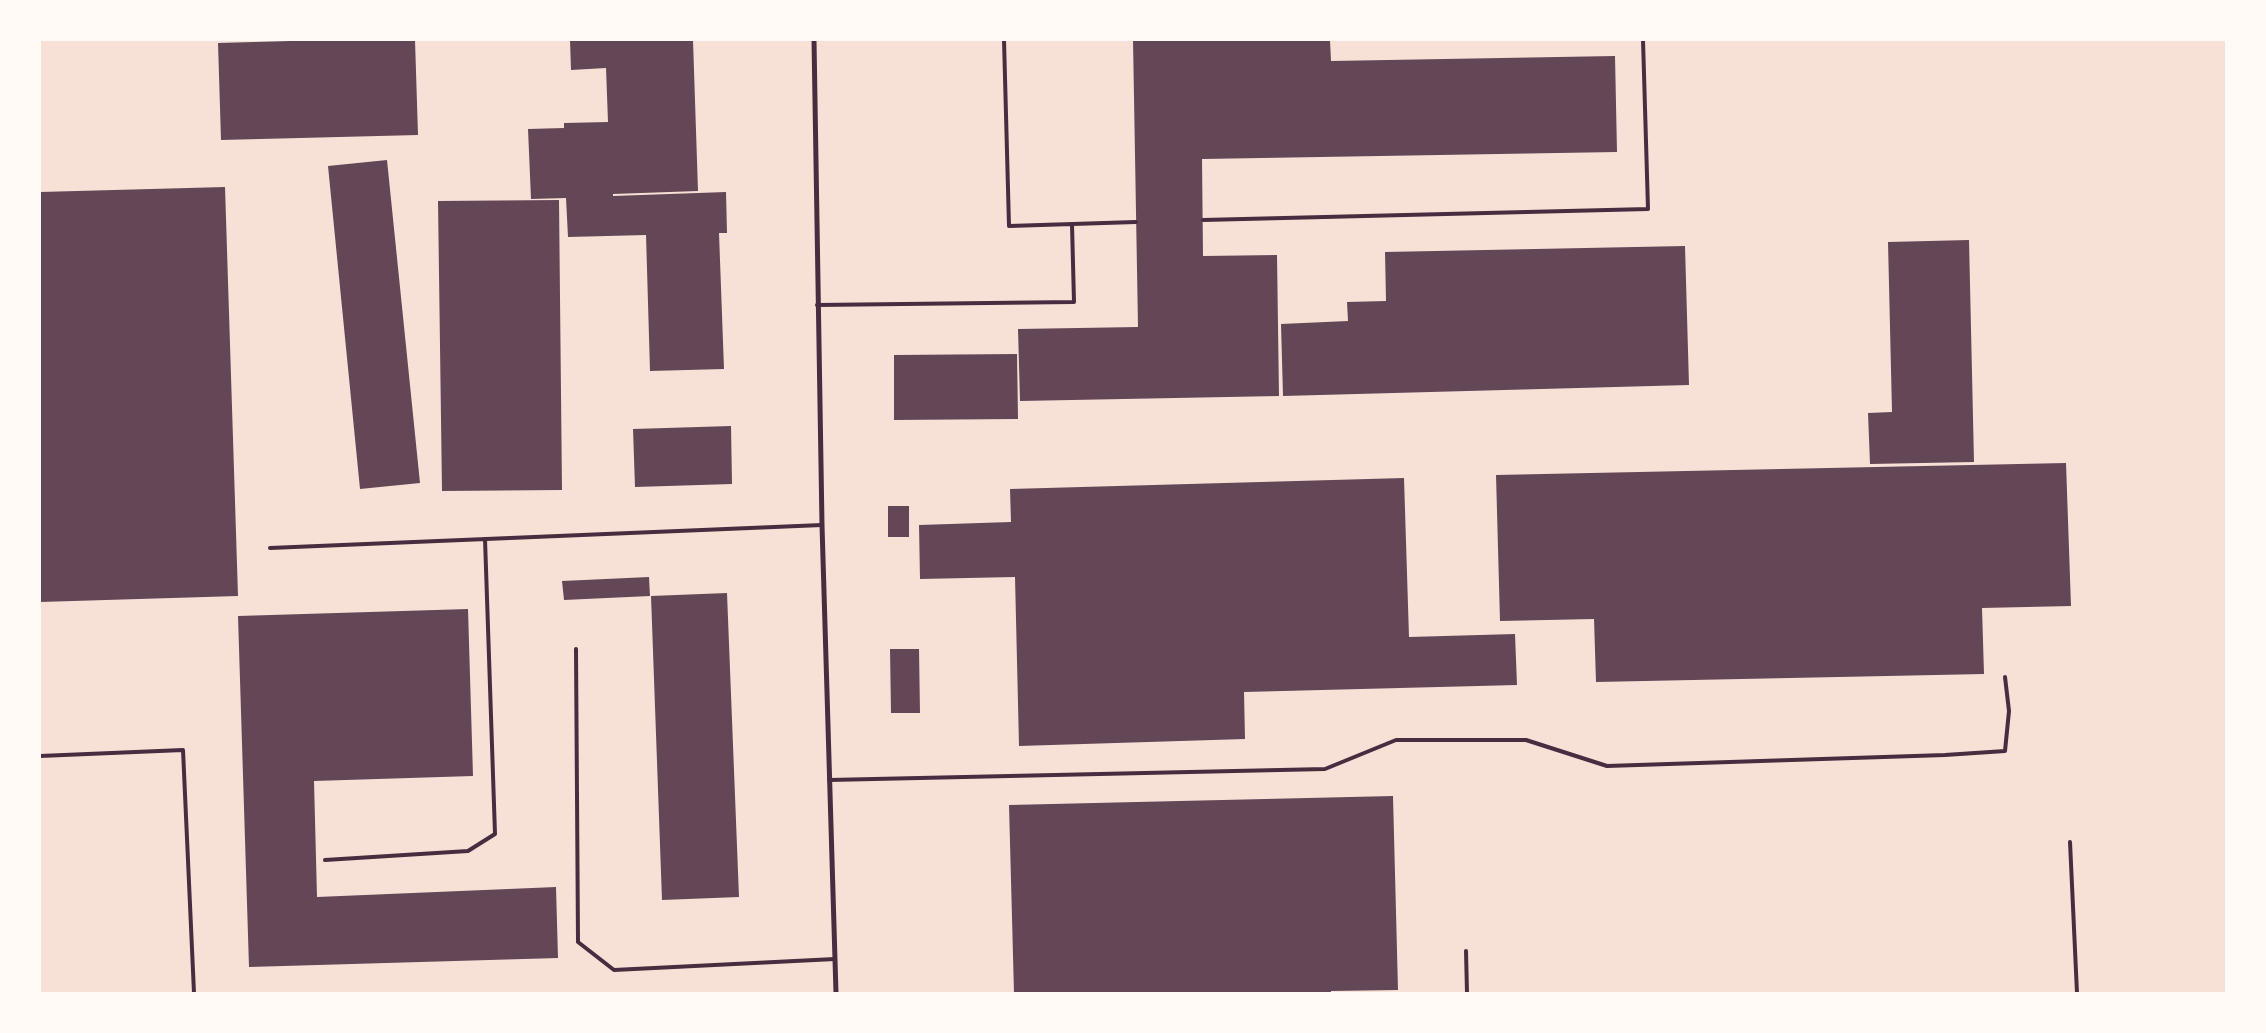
<!DOCTYPE html>
<html>
<head>
<meta charset="utf-8">
<style>
  body { margin:0 }
  #map { position:relative; width:2266px; height:1033px; overflow:hidden; background:#f7e1d7; font-family:"Fira Sans",sans-serif }
  canvas { display:block }
  .frame { position:absolute; inset:0; border:41px solid #fffaf5; pointer-events:none }
</style>
</head>
<body>
<div id="map">
<canvas width="2266" height="1033"></canvas>
<div class="frame"></div>
</div>
<script>
const ctx = document.querySelector('canvas').getContext('2d');
ctx.lineJoin = 'round';
function fill(path, color) { ctx.fillStyle = color; ctx.fill(path, 'evenodd'); }
function trace(path, color, width, dash) { ctx.strokeStyle = color; ctx.lineWidth = width; ctx.lineCap = dash ? 'butt' : 'round'; ctx.setLineDash(dash || []); ctx.stroke(path); }
fill(new Path2D(`
  M326 40H415L418 135 221 140 218 43Z
  M570 40H693L698 191 613 194V196L726 192 727 233H719L724 369 650 371 646 235 568 237 566 198 531 199 528 129 564 128V123L608 122 606 68 571 70Z
  M1133 40H1330L1331 61 1615 56 1617 152 1202 159 1203 256 1277 255 1279 396 1020 401 1018 329 1138 327Z
  M387 160 420 483 360 489 328 166Z
  M225 187 238 596 40 602V192Z
  M559 200 562 490 442 491 438 201Z
  M1969 240 1974 462 1870 464 1868 413 1892 412 1888 242Z
  M1685 246 1689 385 1283 396 1281 324 1348 321 1347 302 1386 301 1385 252Z
  M1017 354 1018 419 894 420V355Z
  M731 426 732 484 635 487 633 429Z
  M2066 463 2071 606 1982 608 1984 674 1596 682 1594 619 1500 621 1496 475Z
  M1404 478 1409 637 1515 634 1517 685 1244 692 1245 739 1019 746 1015 577 920 579 919 525 1011 522 1010 489Z
  M888 506H909V537H888Z
  M649 577 650 596 564 600 562 581Z
  M727 593 739 897 662 900 651 596Z
  M468 609 473 776 314 781 317 897 556 887 558 958 249 967 238 616Z
  M890 649H919L920 713H891Z
  M1393 796 1398 990 1331 991V993H1014L1009 805Z`), '#644757');
trace(new Path2D(`
  M1004 40 1009 226 1136 222
  M1203 220 1648 209 1643 40
  M817 305 1074 302 1072 224
  M270 548 822 525
  M576 649 578 942 614 970 835 959
  M40 756 183 750 194 993
  M829 780 1325 769 1396 740H1526L1607 766 1945 755 2005 751 2009 711 2005 677
  M2070 842 2077 993
  M325 860 468 851 495 834 485 539
  M1466 951 1467 993`), '#4a2c40', 4);
trace(new Path2D(`
  M814 40 822 525 836 993`), '#4a2c40', 5);
</script>
</body>
</html>
